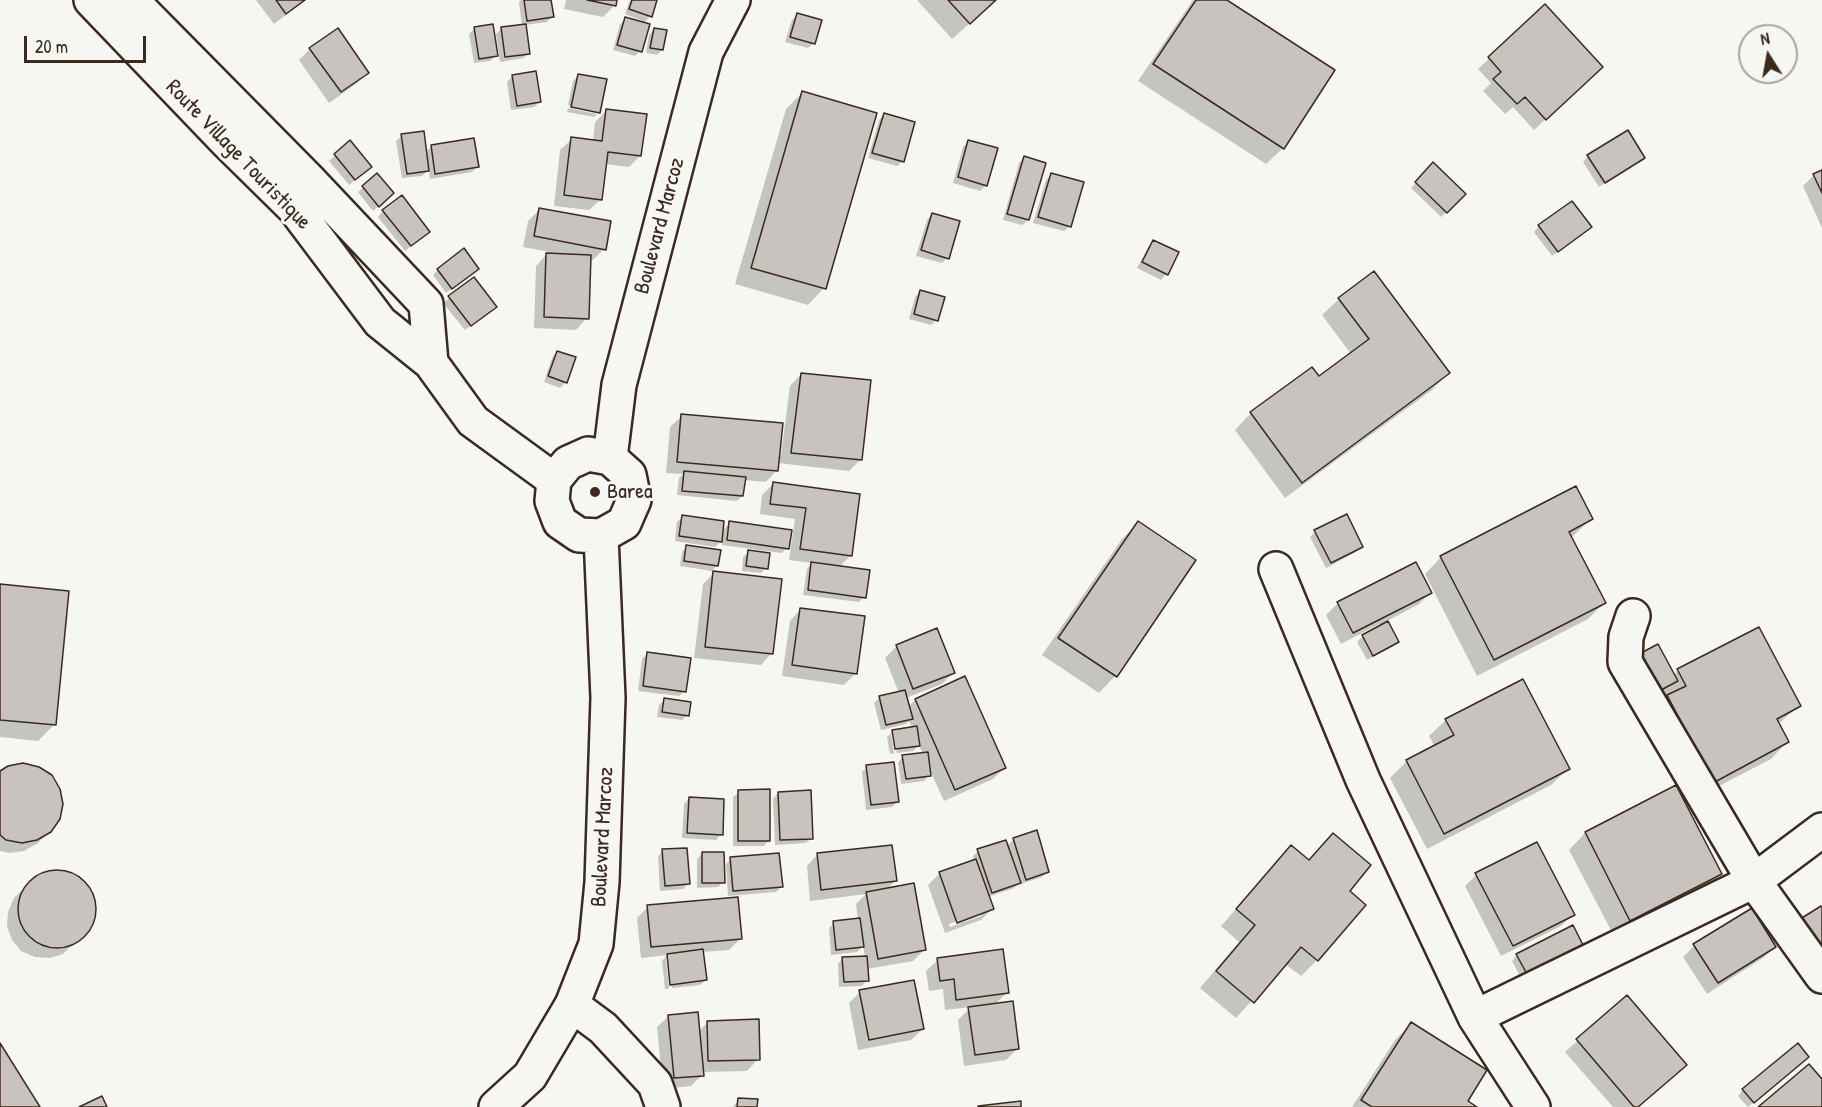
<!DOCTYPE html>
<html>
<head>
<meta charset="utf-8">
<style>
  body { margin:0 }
  #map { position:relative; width:1822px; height:1107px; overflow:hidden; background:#f6f6f2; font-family:"Patrick Hand",sans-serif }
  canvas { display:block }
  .north { position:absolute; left:1738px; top:24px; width:60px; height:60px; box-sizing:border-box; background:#f6f6f2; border:2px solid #aba49d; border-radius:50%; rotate:349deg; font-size:16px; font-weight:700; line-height:24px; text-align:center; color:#3b2a1e }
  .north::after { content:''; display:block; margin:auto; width:21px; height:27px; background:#3b2a1e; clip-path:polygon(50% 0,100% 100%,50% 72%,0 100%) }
  .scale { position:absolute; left:24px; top:36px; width:122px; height:27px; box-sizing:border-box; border:3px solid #3b2a1e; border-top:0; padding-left:8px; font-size:18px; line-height:21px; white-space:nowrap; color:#3b2a1e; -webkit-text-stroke:4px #f6f6f2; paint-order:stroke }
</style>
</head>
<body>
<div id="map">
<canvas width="1822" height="1107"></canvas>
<div class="north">N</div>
<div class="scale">20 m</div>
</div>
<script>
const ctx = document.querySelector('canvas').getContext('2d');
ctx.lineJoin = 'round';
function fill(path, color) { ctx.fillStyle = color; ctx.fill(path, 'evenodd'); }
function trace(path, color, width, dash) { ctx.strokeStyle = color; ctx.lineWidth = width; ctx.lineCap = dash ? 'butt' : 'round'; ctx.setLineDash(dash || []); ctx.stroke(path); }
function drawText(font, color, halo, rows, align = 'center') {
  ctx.font = font + ' "Patrick Hand",sans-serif'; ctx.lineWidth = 6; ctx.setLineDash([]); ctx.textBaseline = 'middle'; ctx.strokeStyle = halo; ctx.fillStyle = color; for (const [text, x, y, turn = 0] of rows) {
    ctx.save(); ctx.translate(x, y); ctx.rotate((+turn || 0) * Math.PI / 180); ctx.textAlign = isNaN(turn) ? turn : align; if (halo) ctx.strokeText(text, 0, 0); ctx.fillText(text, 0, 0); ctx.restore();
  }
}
fill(new Path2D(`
  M256 0H306L274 24Z
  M521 0H549L552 16 547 22 525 25 529 53 523 58 500 62 496 34 501 29 522 26 519 2Z
  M566 0H616L615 5 603 17 564 9Z
  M630 0H656L650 16 645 22 625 14Z
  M917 0H996L952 39Z
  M1193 0H1224L1283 148 1266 164 1138 81Z
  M1545 6 1590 78 1534 130 1513 107 1505 114 1483 91 1491 83 1478 69Z
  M797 15 814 43 808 48 785 42 792 20Z
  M626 19 640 51 635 56 613 50 620 24Z
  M475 28 496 55 490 61 474 63 469 34Z
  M654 29 662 50 657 55 646 53 649 35Z
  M310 49 367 73 356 84 329 103 299 60Z
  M513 76 540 102 534 107 511 110 507 82Z
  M578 76 599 112 594 117 567 112 568 108 597 114V111L568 105 573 81Z
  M803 92 824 288 808 305 735 284 786 109Z
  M606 111 640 156 629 167 605 164 601 199 589 210 554 206 560 150 572 139 593 141 595 122Z
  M884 114 903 161 897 166 868 158 879 120Z
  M402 136 425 153 432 146 477 167 472 172 430 179 429 169 422 176 402 178 396 141Z
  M969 141 986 185 980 191 953 183 963 147Z
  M349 142 365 172 349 185 329 161Z
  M1588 156 1643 157 1599 187 1583 162Z
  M1024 158 1028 220 1022 225 1003 220 1019 163Z
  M1433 165 1464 194 1441 217 1411 188Z
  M1822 171V228L1803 186 1814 175Z
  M1051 175 1070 226 1064 231 1033 223 1046 180Z
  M376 176 387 199 373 211 358 192Z
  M540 209 604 249 593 260H589L587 318 576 330 534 328 536 266 549 252 523 247 528 221Z
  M383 211 423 237 405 251 378 217Z
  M932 214 947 258 942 263 916 256 927 220Z
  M1539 226 1585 232 1552 256 1534 232Z
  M1154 241 1177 253 1166 274 1161 280 1137 268 1148 247Z
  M438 270 472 274 446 293 433 275Z
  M1373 273 1448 373 1432 390 1285 498 1235 430 1251 413 1311 369 1319 378 1351 354 1322 315 1339 299Z
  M474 279 490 312 465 330 443 303Z
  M921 292 936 320 931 325 909 319 915 297Z
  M557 352 566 382 560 388 544 382 552 358Z
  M801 374 860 460 849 471 778 463 777 470 766 482 744 480 742 496 737 501 677 495 679 478 683 474 666 473 670 427 682 416 781 455 790 386Z
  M773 484 858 496 850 556 839 567 864 597 859 602 803 595 807 569 812 563 789 560 795 519 760 514 762 495Z
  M682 517 722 531 730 523 787 548 782 553 722 545 723 539 715 547 675 541 677 522Z
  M1591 519 1571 538 1605 602 1588 619 1477 676 1425 574 1441 557Z
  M1138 523 1194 560 1115 676 1099 693 1042 655 1122 539Z
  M1315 532 1362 547 1356 552 1326 568 1310 537Z
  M687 547 717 565 712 571 680 566 682 552Z
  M749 552 766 568 761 573 742 571 743 557Z
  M714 573 772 653 761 665 694 658 703 584Z
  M0 586 55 724 38 741 0 737Z
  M1430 593 1419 604 1387 621 1397 642 1392 647 1367 660 1357 642 1363 636 1381 627 1379 624 1341 644 1326 615 1338 603Z
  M801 609 856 673 844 685 782 676 790 621Z
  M936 630 953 673 942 684 906 698 908 707 915 700 965 678 1004 768 993 779 944 801 929 768V775L924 781 901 784 898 762 903 757 923 754 919 745 913 751 897 753 894 734H891L894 753 890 754 887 737 893 731 912 728 909 721 906 724 881 730 874 703 880 697 899 693 885 658 896 647Z
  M648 653 685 691 679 696 638 691 642 659Z
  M1642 654 1673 676 1678 671 1800 705 1778 724 1787 742 1771 759 1696 798 1651 713 1667 697 1663 690 1655 695 1636 660Z
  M664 700 688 715 682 720 657 717 659 705Z
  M1446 720 1568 769 1551 785 1427 849 1390 778 1407 761 1435 747 1429 736Z
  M867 767 897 802 892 807 866 810 862 772Z
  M0 773 50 831 38 843 24 851 10 853 0 851Z
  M1676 787 1721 874 1704 890 1614 936 1569 850 1585 833Z
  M739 792 769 840 764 846H733V797Z
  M778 793 812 838 806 843 775 845 773 799Z
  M689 798 721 834 716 840 682 838 684 804Z
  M1014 839 1048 872 1042 877 1021 884 1020 882 1014 888 988 897 992 909 981 920 945 933 928 885 940 873 974 861 973 856 978 851 1007 846ZM981 912V916L950 927 949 924Z
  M1291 847 1348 891 1317 960 1301 976 1285 964 1236 1018 1200 988 1239 942 1221 926Z
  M663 851 688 883 683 889 660 891 658 856Z
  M702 854 723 882 718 887 697 888V859Z
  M818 854 895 881 887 889 925 949 913 961 867 969V980L862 986 839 987 838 964 843 958 865 957 863 946 857 952 831 955 829 928 834 923 858 920 856 904 866 894 810 901 807 866Z
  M731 859 781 887 776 892 728 896 726 864Z
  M51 872 66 873 80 879 89 890 94 903 93 918 86 931 63 954 50 958 35 957 21 951 12 940 7 926 8 912 14 898 26 886 38 877Z
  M1476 875 1573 914 1561 926 1501 956 1465 886Z
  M648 907 740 939 729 950 702 952 706 980 700 985 672 988 669 958H666L669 989H665L662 961 667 955 641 958 637 918Z
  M1581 945 1576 950 1521 978 1512 961 1517 955Z
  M1694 946 1775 947 1763 958 1707 994 1683 957Z
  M938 960 1007 992 995 1005 1017 1049 1006 1060 964 1066 958 1020 971 1007 945 1010 943 989 929 991 926 971Z
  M860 992 923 1029 911 1040 858 1050 849 1003Z
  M1627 997 1638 1107H1613L1565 1052Z
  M669 1016 698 1032 708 1022 758 1059 747 1071 702 1072V1075L691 1086 663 1089 657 1027Z
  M1411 1024 1466 1101 1475 1107H1352L1395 1040Z
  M1802 1062 1748 1107 1738 1096 1743 1090Z
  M739 1099 756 1107H733Z`), '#0003');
const building = new Path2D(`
  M276 0H305L286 14Z
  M524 0H551L554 17 527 21Z
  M587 0H617L616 6Z
  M632 0H657L652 17 629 9Z
  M948 0H996L970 24Z
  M1196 0H1227L1335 70 1284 149 1153 64Z
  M1545 4 1603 67 1546 120 1525 97 1517 104 1493 79 1501 72 1488 57Z
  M797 13 822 20 815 44 790 37Z
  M625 17 650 24 642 52 617 45Z
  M493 24 498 56 479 59 474 27Z
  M526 24 530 54 505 57 501 27Z
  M338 28 369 73 341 92 309 48Z
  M654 28 667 30 663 50 650 48Z
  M536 71 541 102 517 106 512 75Z
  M578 74 607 79 600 113 571 107Z
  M802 91 877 113 826 289 751 268Z
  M606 109 647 114 641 156 608 152 602 200 564 195 571 137 602 141Z
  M884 113 915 122 904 162 872 153Z
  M1628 130 1645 158 1605 183 1587 155Z
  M424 131 429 171 407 174 401 134Z
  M474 138 479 167 435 174 431 145Z
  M350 140 372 167 355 180 334 154Z
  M968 140 998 148 987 186 958 177Z
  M1024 156 1046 163 1029 220 1007 214Z
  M1433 162 1466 194 1447 213 1415 182Z
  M1822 170V193L1813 174Z
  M377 173 394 193 379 207 362 186Z
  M1051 173 1084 182 1071 227 1038 217Z
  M402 195 430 232 411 246 382 210Z
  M1572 201 1592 227 1558 252 1538 225Z
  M539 208 611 221 606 250 534 236Z
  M932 213 960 221 949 259 921 250Z
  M1153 240 1179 252 1168 275 1142 262Z
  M464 248 479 269 452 289 437 269Z
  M546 253 591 255 589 319 544 317Z
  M1374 271 1450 373 1302 483 1250 412 1312 367 1319 376 1369 339 1338 298Z
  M474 277 497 307 471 326 448 296Z
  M920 290 945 297 938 321 914 314Z
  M557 351 576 357 567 383 548 376Z
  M801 373 871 380 862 460 791 453Z
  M681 414 783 423 778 471 677 462Z
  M684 471 746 477 743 496 682 491Z
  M773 482 860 494 852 556 800 549 806 508 770 504Z
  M1576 486 1593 519 1569 532 1606 603 1494 660 1440 556Z
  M1347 514 1363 547 1331 563 1314 530Z
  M682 515 724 521 722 542 679 536Z
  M729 521 792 530 789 549 727 540Z
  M1138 521 1196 560 1117 677 1058 638Z
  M686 545 721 550 718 566 684 561Z
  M748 550 770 553 768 569 746 566Z
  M811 562 870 570 866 598 808 590Z
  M1416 562 1432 593 1353 633 1337 602Z
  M713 571 782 579 773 654 705 647Z
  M0 584 69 591 56 725 0 720Z
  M800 608 865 616 857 674 792 665Z
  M1388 621 1399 642 1373 656 1362 635Z
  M1759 627 1801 706 1777 719 1789 742 1713 783 1667 695 1686 686 1677 669Z
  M937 628 955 673 913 689 896 645Z
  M1658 644 1678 681 1661 690 1641 653Z
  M647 652 691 658 686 692 643 686Z
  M965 676 1006 768 955 790 915 699Z
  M1523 679 1570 769 1444 834 1406 760 1454 735 1445 719Z
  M905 690 913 719 886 725 879 696Z
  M664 698 691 702 689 716 662 712Z
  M917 726 920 746 895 749 892 730Z
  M928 752 931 776 906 779 902 755Z
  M894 762 899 802 871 805 866 765Z
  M23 763 39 767 52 775 60 789 63 804 60 819 51 832 37 840 22 843 6 840 0 835V771L8 766Z
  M1676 785 1722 874 1630 921 1585 832Z
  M770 789V841H738V790Z
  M811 790 813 839 780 840 778 792Z
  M689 797 724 799 723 835 687 833Z
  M1037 830 1049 872 1026 880 1013 838Z
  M1333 833 1371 865 1350 891 1366 905 1318 961 1301 947 1254 1003 1216 971 1255 925 1236 909 1291 845 1309 860Z
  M1006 840 1021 883 992 893 977 849Z
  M1537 842 1575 915 1513 946 1475 873Z
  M892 845 897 881 821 890 817 853Z
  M687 848 690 884 665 886 662 849Z
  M702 852H724L725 883H702Z
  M779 853 783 887 733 891 730 857Z
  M976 859 994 909 957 923 939 872Z
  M18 909a39 39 0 1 1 78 0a39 39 0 1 1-78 0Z
  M914 883 926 950 878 959 866 892Z
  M738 897 742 939 651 947 647 905Z
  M1821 906 1822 907V959L1797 921Z
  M1752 908 1776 947 1718 983 1693 944Z
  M860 918 864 947 836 950 833 921Z
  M1573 925 1583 945 1527 974 1516 954Z
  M703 949 707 980 670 985 667 954Z
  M1003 949 1009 993 956 1000 954 979 940 981 937 958Z
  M867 956 869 981 844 982 842 957Z
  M914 980 924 1029 869 1040 859 990Z
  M1627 995 1687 1065 1638 1107H1634L1576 1039Z
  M1013 1001 1019 1049 975 1055 968 1007Z
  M698 1012 704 1076 674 1078 668 1015Z
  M759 1019 760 1060 708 1061 707 1021Z
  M1411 1022 1487 1070 1468 1101 1477 1107H1372L1361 1100Z
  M0 1043 40 1107H0Z
  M1798 1043 1809 1057 1754 1103 1742 1089Z
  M1809 1064 1822 1079V1107H1758Z
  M102 1096 107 1107H79Z
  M738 1098 758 1099 757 1107H737Z
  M1021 1101V1107H978V1106Z`);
fill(building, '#c8c3be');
trace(building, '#3b2a1e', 1.5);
const minor = new Path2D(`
  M91 0 228 143 295 209 380 322 431 363 473 421 554 480
  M131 0 308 179 426 304 431 363
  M1276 569 1363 780 1475 1017 1533 1107
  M1633 616 1626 637 1625 662 1754 881 1822 976
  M572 1005 603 1028 655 1084 663 1107
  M1475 1017 1754 881 1822 830`);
const secondary = new Path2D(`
  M588 454 610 458 629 475 634 500 624 523 601 536 579 535 560 522 552 501 554 480 568 463Z
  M610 458 619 385 706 52 733 0
  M496 1107 530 1076 572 1005 596 944 602 882 608 698 601 536`);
trace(minor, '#3b2a1e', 38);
trace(secondary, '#3b2a1e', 38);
trace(minor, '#f6f6f2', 33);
trace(secondary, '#f6f6f2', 33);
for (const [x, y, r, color] of [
  [595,492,6,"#3b2a1e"]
]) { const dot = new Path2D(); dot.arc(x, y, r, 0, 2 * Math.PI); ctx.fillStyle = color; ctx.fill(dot); trace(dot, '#f6f6f2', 2); }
drawText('22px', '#3b2a1e', '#f6f6f2', [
  ["Route Village Touristique",238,155,46],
  ["Boulevard Marcoz",660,226,-75],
  ["Boulevard Marcoz",603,837,-87]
]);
drawText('22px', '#3b2a1e', '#f6f6f2', [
  ["Barea",607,492]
], 'left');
</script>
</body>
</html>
